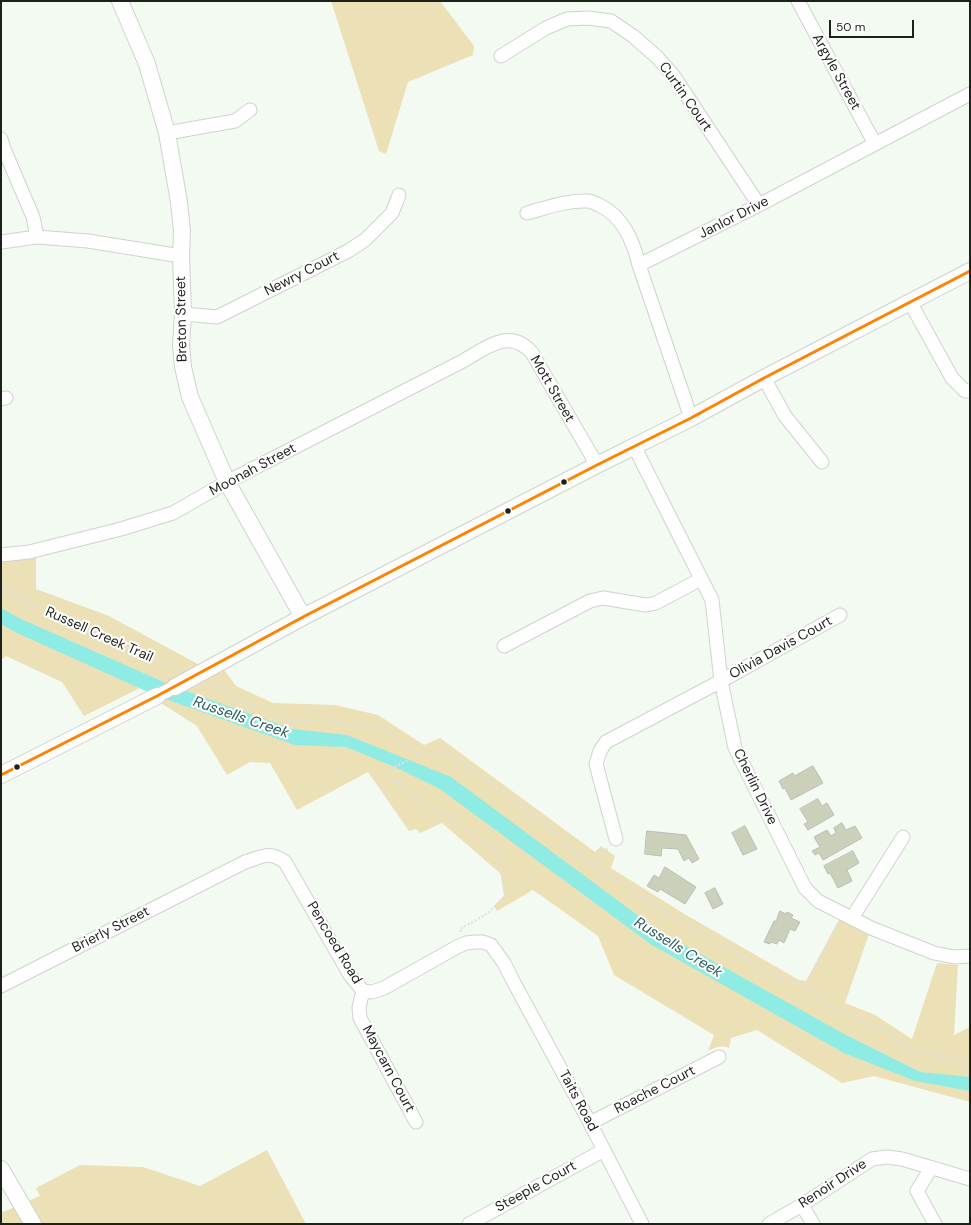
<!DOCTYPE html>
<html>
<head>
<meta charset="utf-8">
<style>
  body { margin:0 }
  #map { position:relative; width:971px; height:1225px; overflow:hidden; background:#f3faf1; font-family:"DM Sans",sans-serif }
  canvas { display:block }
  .frame { position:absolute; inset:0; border:2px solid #1c211b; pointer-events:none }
  .scale { position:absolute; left:829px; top:20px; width:85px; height:18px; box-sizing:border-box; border:2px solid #1c211b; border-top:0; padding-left:5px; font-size:12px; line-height:14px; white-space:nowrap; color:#1c211b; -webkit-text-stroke:3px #fff; paint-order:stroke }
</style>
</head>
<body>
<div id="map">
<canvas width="971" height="1225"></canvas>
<div class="frame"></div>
<div class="scale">50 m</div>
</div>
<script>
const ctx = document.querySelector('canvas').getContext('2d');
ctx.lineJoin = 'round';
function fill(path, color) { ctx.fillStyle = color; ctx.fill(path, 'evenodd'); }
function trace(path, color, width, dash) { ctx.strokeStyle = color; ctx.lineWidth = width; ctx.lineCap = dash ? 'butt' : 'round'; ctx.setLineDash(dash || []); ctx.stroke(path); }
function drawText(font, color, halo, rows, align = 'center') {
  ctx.font = font + ' "DM Sans",sans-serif'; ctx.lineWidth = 4; ctx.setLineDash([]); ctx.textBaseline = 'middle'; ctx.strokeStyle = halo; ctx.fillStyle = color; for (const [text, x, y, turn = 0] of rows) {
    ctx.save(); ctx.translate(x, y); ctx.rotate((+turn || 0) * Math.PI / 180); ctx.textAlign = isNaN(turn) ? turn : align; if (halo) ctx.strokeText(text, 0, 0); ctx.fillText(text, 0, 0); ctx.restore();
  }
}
fill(new Path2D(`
  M331 1H440L474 46 473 55 408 82 386 154 379 151Z
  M36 550V589L109 616 207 669 219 663 236 686 273 703 335 705 378 715 424 745 440 738 595 852 601 846 615 856 611 868 686 915 799 980 806 981 842 914 871 928 845 1003 875 1015 912 1039 937 963 958 965 954 1035 970 1027V1102L874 1076 842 1083 757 1030 731 1038 729 1048C721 1045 716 1047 708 1051L714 1035 614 975 598 936 533 890 497 911 494 906 504 896 501 874 442 823 420 833 416 829 409 831 368 772 297 810 270 763 250 762 227 775 197 726 153 698 144 686 84 716 62 682 6 656 1 660V555Z
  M267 1150 306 1224H1V1213L40 1196 36 1188 80 1165 143 1167 200 1186Z`), '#ece0b6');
fill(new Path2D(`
  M1 608 21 619 175 687 292 729 347 735 451 777 659 931 846 1035 920 1072 970 1077V1091L915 1081 844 1053 652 945 440 789 395 767 346 747 295 745 157 696 17 633 1 624Z`), '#8eece4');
const building = new Path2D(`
  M813 766 823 783 791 800 785 788 783 789 779 781 793 773 794 776Z
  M818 799 822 806 827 803 834 815 808 830 804 824 808 822 800 809Z
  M842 823 846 830 855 826 862 838 823 860 819 853 815 855 812 851 820 847 814 837 827 830 831 836 836 833 834 828Z
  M745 826 757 849 743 855 732 833Z
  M647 831 686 835 699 859 692 863 689 858 684 861 678 849 662 848 661 856 645 854Z
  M853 851 859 863 847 870 852 881 838 888 830 873 828 874 824 866Z
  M665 867 696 887 685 904 660 889 658 892 647 886 654 875 659 878Z
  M715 888 723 904 713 909 705 893Z
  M780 911 786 914 787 912 793 915 791 918 800 922 795 931 790 929 784 943 779 940 777 944 771 942 770 944 764 942 774 921H776Z`);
fill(building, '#cbd0bb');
trace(building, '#babeb6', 1);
const minor = new Path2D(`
  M798 1 875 144
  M501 56 546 28 567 19 588 18 611 21 633 36 658 58 673 75 759 205
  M167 133 235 121 250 110
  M1 139 4 149 33 217 37 237
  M527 213C546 208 567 200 588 201 592 201 596 204 599 205 623 216 633 241 639 265
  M1 242 37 237 88 241 181 256
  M910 302 952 378 965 391H970
  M183 314 217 317 348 251 365 240 392 213 399 195
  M764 378 785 416 822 462
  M1 399 6 398
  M691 418 639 265 759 205 970 94
  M634 446 712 600 721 681 735 748 805 888 818 901 871 928 934 953 954 957 970 956
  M1 555 29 552 121 529 173 513 227 482 463 361C486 348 510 327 532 353L597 465
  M504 646 590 601 603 598 646 605 656 603 701 579
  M157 696 175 687
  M616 839 596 764 600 751 606 742 721 681 840 615
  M852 918 903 837
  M1 986 245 862C262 857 269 850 285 862L350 975 363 991 372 992 384 988 457 947 466 943 475 942H483L491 945 504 963 512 979 590 1123 642 1224
  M363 991 359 1007 360 1018 416 1122
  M590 1123 719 1057
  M931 1168 917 1191 935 1224
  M802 1205 813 1224
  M469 1224 604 1150
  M769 1224 802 1205 872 1159 887 1157 902 1159 970 1179`);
const tertiary = new Path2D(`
  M120 1 147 64 167 133 179 202 182 231 181 256 183 314 181 345 183 367 190 397 227 482 303 617
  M175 687 303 617 597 465 691 418 764 378 970 271
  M1 775 157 696
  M1 1169 33 1224`);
trace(minor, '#ced4cd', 15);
trace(tertiary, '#ced4cd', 18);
trace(new Path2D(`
  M1 588 117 644 172 667 180 669
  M215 681 216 684 240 702 287 720 346 723 381 729 419 755
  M593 865 608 848
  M461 932 460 929 487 914 505 896 497 851 394 780 389 770 419 755 444 751 509 795 593 865 648 901 769 973 805 986 829 1006 880 1028 913 1051 970 1062
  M805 986 838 923`), '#dfe1de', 2, [2, 2]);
trace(minor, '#fdfefd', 13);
trace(tertiary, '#fdfefd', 16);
trace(new Path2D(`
  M1 775 157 696 303 617 597 465 691 418 764 378 970 271`), '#ff8200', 3);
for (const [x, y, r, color] of [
  [564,482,3.5,"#1c211b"],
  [508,511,3.5,"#1c211b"],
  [17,767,3.5,"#1c211b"]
]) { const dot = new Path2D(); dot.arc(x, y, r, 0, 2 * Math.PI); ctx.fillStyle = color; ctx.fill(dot); trace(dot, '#fff', 1.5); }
drawText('14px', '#1c211b', '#fff', [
  ["Argyle Street",836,72,61],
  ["Curtin Court",685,97,55],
  ["Janlor Drive",734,218,-27],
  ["Newry Court",302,274,-27],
  ["Breton Street",182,319,-91],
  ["Mott Street",552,389,60],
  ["Moonah Street",253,470,-28],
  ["Russell Creek Trail",99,635,24],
  ["Olivia Davis Court",781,648,-29],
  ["Cherlin Drive",755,787,64],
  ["Brierly Street",111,930,-27],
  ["Pencoed Road",334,943,59],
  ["Maycarn Court",388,1069,62],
  ["Roache Court",655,1090,-27],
  ["Taits Road",578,1101,62],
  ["Renoir Drive",833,1184,-33],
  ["Steeple Court",536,1187,-29]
]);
drawText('italic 15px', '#2a615d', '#fff', [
  ["Russells Creek",241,718,19],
  ["Russells Creek",678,948,32]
]);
</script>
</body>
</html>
